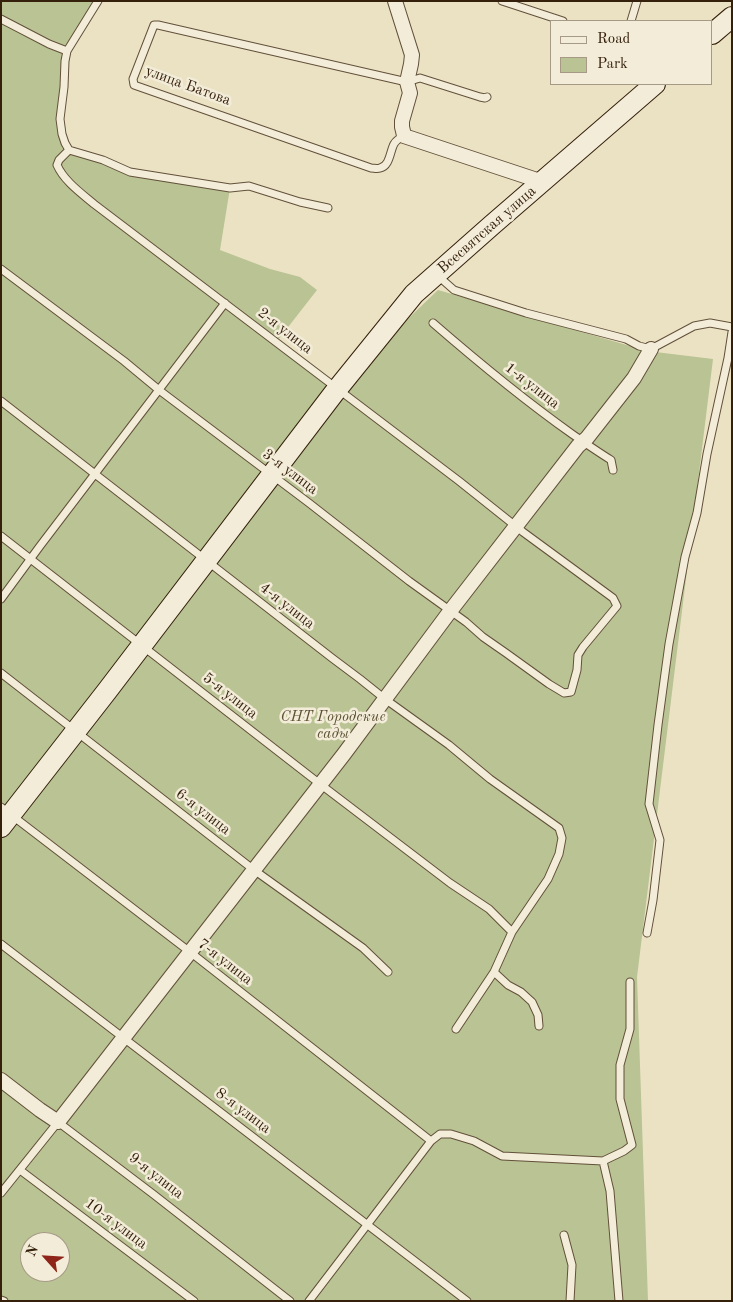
<!DOCTYPE html>
<html>
<head>
<meta charset="utf-8">
<style>
  body { margin:0 }
  #map { position:relative; width:733px; height:1302px; overflow:hidden; background:#ebe2c3; font-family:"Old Standard TT",serif }
  canvas { display:block }
  .frame { position:absolute; inset:0; border:2px solid #35200c; pointer-events:none }
  .legend { position:absolute; left:550px; top:20px; width:162px; height:65px; box-sizing:border-box; background:#f2ecd8; border:1px solid #a69a86; margin:0; padding:6px 9px; list-style:none; font-size:15px; color:#35200c }
  .legend li { display:flex; align-items:center; gap:10px; height:25px }
  .legend b { width:25px; border:1px solid #a69a86 }
  .north { position:absolute; left:20px; top:1232px; width:50px; height:50px; box-sizing:border-box; background:#f2ecd8; border:1px solid #a69a86; border-radius:50%; rotate:296deg; font-size:14px; font-weight:700; line-height:20px; text-align:center; color:#35200c }
  .north::after { content:''; display:block; margin:auto; width:18px; height:22px; background:#8f2418; clip-path:polygon(50% 0,100% 100%,50% 72%,0 100%) }
</style>
</head>
<body>
<div id="map">
<canvas width="733" height="1302"></canvas>
<div class="frame"></div>
<ul class="legend">
<li><b style="height:6px;background:#f2ecd8"></b>Road</li>
<li><b style="height:14px;background:#b9c393"></b>Park</li>
</ul>
<div class="north">N</div>
</div>
<script>
const ctx = document.querySelector('canvas').getContext('2d');
ctx.lineJoin = 'round';
function fill(path, color) { ctx.fillStyle = color; ctx.fill(path, 'evenodd'); }
function trace(path, color, width, dash) { ctx.strokeStyle = color; ctx.lineWidth = width; ctx.lineCap = dash ? 'butt' : 'round'; ctx.setLineDash(dash || []); ctx.stroke(path); }
function drawText(font, color, halo, rows, align = 'center') {
  ctx.font = font + ' "Old Standard TT",serif'; ctx.lineWidth = 5; ctx.setLineDash([]); ctx.textBaseline = 'middle'; ctx.strokeStyle = halo; ctx.fillStyle = color; for (const [text, x, y, turn = 0] of rows) {
    ctx.save(); ctx.translate(x, y); ctx.rotate((+turn || 0) * Math.PI / 180); ctx.textAlign = isNaN(turn) ? turn : align; if (halo) ctx.strokeText(text, 0, 0); ctx.fillText(text, 0, 0); ctx.restore();
  }
}
fill(new Path2D(`
  M1 1H98L69 45 60 119 69 150 120 167 230 188 220 250 270 269 300 277 317 290 278 340 344 393 390 336 438 290 647 351 713 359 637 977 648 1301H1ZM30 1242H60V1272H30Z`), '#b9c393');
const lane = new Path2D(`
  M98 1 67 51 65 61 64 87 60 119 62 134 65 143 69 150 103 160 130 172 230 188 249 186 300 202 328 208
  M502 1 563 21
  M1 19 49 44 67 51
  M631 21 637 1
  M404 136C400 138 396 140 394 144 390 151 390 166 380 168 377 169 374 168 371 168L134 85 133 79 154 25H158L407 82 420 78 480 97 485 98 487 97
  M1 269 124 361 159 390 309 503 409 581 466 622 483 637 506 653 549 684 564 693 571 692 577 670 578 655 583 647 617 606 613 598 523 532 459 481 94 204C81 193 64 181 57 165L59 160 69 150
  M437 275 454 290 526 313 626 339 639 346 651 349 694 326 710 323 732 327
  M433 323C478 362 524 400 572 434 585 443 598 452 611 460L613 470
  M1 401 332 658 360 679 385 699 449 745 490 779 559 828 562 838 559 854 548 879 512 932 494 972 508 985 521 992 532 1002 538 1015 539 1026
  M1 536 320 784 450 883 489 909 512 932
  M1 599 40 546 225 303
  M1 673 254 870 363 948 388 972
  M1 807 190 952 431 1141
  M647 933 653 900 660 840 649 804 658 725 669 644 685 557 697 513 707 454 728 358 732 332
  M1 944 467 1301
  M456 1029 494 972
  M20 1170 194 1301
  M1 1193 58 1122 153 1194 290 1301
  M564 1235 572 1265 570 1301
  M1 1300 4 1301
  M309 1301 431 1141 440 1134H451L474 1141 502 1156 603 1161
  M619 1301 610 1191 603 1161 624 1151 632 1145 620 1099V1065L630 1029V982`);
const street = new Path2D(`
  M395 1 412 55 411 64 407 82 410 93 402 121V127L403 131 404 136 543 182
  M1 1080 40 1110 58 1122 344 754 451 610 578 446 587 438 634 378 651 349`);
const secondary = new Path2D(`
  M712 34 732 17
  M1 827 107 691 334 393 414 294 492 225 655 84`);
trace(lane, '#62503a', 9);
trace(street, '#62503a', 16);
trace(secondary, '#35200c', 22);
trace(lane, '#f2ecd8', 7);
trace(street, '#f2ecd8', 14);
trace(secondary, '#f2ecd8', 20);
drawText('15px', '#35200c', '#f2ecd8', [
  ["улица Батова",188,86,20],
  ["Всесвятская улица",487,230,-41],
  ["2-я улица",285,331,38],
  ["1-я улица",532,386,38],
  ["3-я улица",290,472,37],
  ["4-я улица",287,606,38],
  ["5-я улица",230,696,38],
  ["6-я улица",203,812,38],
  ["7-я улица",225,962,38],
  ["8-я улица",243,1111,37],
  ["9-я улица",156,1176,38],
  ["10-я улица",116,1224,37]
]);
drawText('italic 15px', '#5d5134', '#f2ecd8', [
  ["СНТ Городские",333,717],
  ["сады",333,734]
]);
</script>
</body>
</html>
